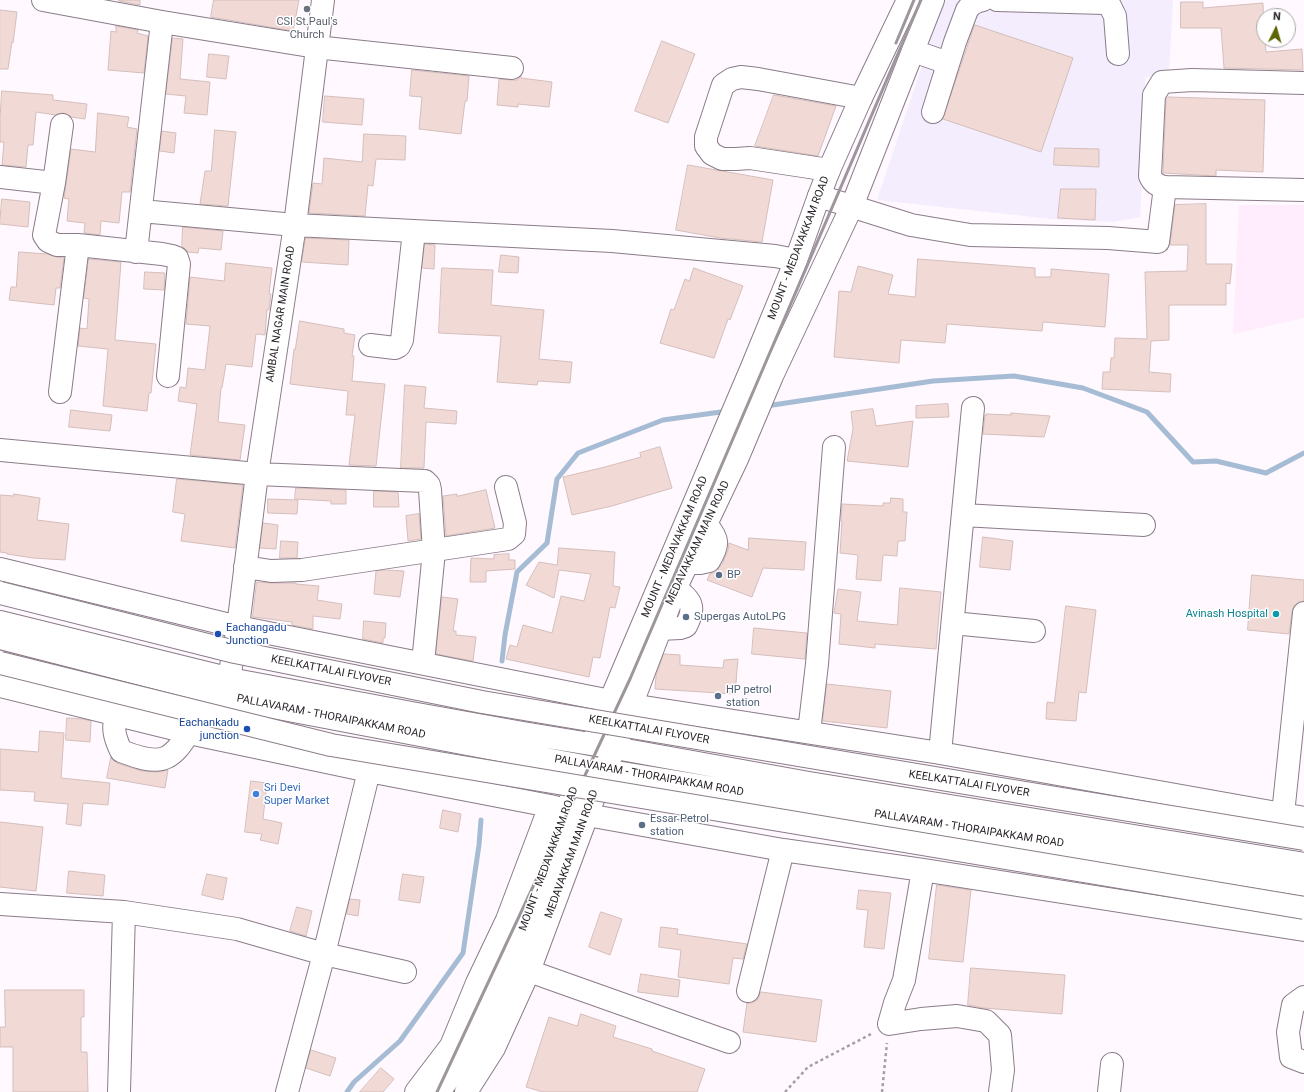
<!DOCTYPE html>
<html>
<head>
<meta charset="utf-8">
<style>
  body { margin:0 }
  #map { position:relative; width:1304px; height:1092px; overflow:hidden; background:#fff8fe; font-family:Roboto,sans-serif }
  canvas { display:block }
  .north { position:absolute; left:1256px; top:8px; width:40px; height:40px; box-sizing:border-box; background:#fff; border:1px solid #aaa7aa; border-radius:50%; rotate:5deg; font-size:11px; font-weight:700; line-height:16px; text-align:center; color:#2a242a }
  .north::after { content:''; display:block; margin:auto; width:14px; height:18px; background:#5e6400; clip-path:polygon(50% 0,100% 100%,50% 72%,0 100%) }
</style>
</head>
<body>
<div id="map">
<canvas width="1304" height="1092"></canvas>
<div class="north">N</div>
</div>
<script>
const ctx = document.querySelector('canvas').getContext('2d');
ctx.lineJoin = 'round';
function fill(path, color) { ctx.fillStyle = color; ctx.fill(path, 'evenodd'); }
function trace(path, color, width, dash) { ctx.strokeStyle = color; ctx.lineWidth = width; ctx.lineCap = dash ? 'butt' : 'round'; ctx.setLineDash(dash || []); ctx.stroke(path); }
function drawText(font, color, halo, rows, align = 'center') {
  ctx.font = font + ' Roboto,sans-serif'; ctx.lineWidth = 3; ctx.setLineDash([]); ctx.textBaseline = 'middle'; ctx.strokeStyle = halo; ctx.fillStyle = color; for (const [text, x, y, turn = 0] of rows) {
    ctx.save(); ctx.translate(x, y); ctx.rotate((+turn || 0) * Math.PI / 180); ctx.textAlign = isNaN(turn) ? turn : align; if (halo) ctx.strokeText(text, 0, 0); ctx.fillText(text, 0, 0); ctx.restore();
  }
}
fill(new Path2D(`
  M1239 205H1304V318L1233 334Z`), '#ffecfc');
fill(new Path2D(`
  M944 0H1173L1169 70 1145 78 1144 141 1140 217 1113 222 1052 219 877 200Z`), '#f3edfe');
trace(new Path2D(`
  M766 406 933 381 1014 376 1083 388 1147 412 1193 462 1216 461 1266 473 1304 453
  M502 661 505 635 517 572 547 543 557 479 578 453 663 420 728 411
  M347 1092 354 1082 400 1041 463 953 479 845 481 820`), '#a6bcd5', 5);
const building = new Path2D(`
  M119 0H140V5L119 1Z
  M214 0H299L293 31 211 17Z
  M1181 2H1203V8L1263 3 1264 40H1265L1266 52 1302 49 1303 70 1224 68 1221 28H1181Z
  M0 10 17 12 13 43 12 42 8 69H0Z
  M975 25 1073 58 1041 152 943 119Z
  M116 26 138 30 137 33 148 36 144 73 108 70 111 31 116 32Z
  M173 38 183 39 180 79 210 82 207 115 184 113 186 96 166 94Z
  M662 41 695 54 668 123 635 111Z
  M209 54 229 56 226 79 207 77Z
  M412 70 469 76 467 101H465L461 134 419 129 422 97 410 96Z
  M521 76V78L552 82 549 107 518 104V107L497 105 499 79 511 80H517Z
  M2 91 53 95V100L87 104 85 119 71 117 63 113 56 115 36 112 33 145H28L26 167 2 165 4 142H0V119Z
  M774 95 836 106 818 156 755 146Z
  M325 96 364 99 362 125 323 122Z
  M1168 97 1265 100 1263 172 1216 170V176L1163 173 1166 99Z
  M98 113 129 117 127 127 137 129 130 192H122L119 223 101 221 100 235 84 233 85 223 67 221 69 199 64 198 71 149 95 152Z
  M215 130 236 132 228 206 200 204 205 171H211Z
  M162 131 176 133 174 153 160 151Z
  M364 134 406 136 405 160 376 159 373 186 368 185 365 216 309 213 313 183 322 184 324 158 362 162Z
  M1055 148 1099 149V167L1054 165Z
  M688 165 773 180 762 242 720 238 676 230Z
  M1061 189H1096L1095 220 1058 218Z
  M2 199 30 202 28 227 0 224Z
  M1206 204V264H1232L1230 284 1226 283V305H1169V340L1151 341 1149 372 1171 374 1170 392 1102 389 1103 372H1110L1111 358H1114L1115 338 1147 339 1145 272 1187 271 1188 245H1170L1175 205Z
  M183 227 223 231 221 250 199 248 198 253 188 252 182 246Z
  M306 238 349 240 348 265 302 262Z
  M425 244 435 245 434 269 422 268Z
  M19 252 47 254 57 257 64 258 60 288H56L54 305 9 300 11 287H16Z
  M501 255 519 257 518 273 499 272Z
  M89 259 121 262 115 340 156 344 151 393H149L147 411 103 406 108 349 78 346 80 328 87 329 89 299 84 298Z
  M918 259 1035 268V277H1051V269L1109 274 1105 327 1043 322 1042 331 947 324 945 343 901 340 899 363 834 357 839 291 851 292 858 266 893 275 888 294 915 297Z
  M226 263 272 268 269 294H271L269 310 267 309 265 335 256 334 252 367 226 364 222 388H221L218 422 245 425 240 460 190 455 197 404 178 401 180 387 186 388 188 368 205 370 210 326 186 324 190 277 224 281Z
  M442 268 493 270 491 305 544 310 539 359 572 362 570 383 538 381 537 385 497 382 501 336 439 333Z
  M694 268 743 286 730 320 728 319 714 358 660 343 671 309 674 310 685 279 689 281Z
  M145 272 165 273 164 290 144 289Z
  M300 321 344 329V333L355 335 352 356H354L352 381 385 384 376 466 349 465 355 415H346L348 391 290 384 294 349H295Z
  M405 385 426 387 424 408 457 411 456 424 426 422 424 468H401Z
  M948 404 949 417 916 418V406Z
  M873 409 876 426 913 421 908 467 847 461 853 429 851 412Z
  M71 410 112 415 110 431 69 427Z
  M1011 413 1050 416 1044 437 983 434 985 415 986 416V414L1011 415Z
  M660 447 672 488 612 506 572 515 563 477 605 467 641 457 640 453Z
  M177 479 243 485 235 548 181 541 185 514 173 512Z
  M296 488 346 490V504H331V501L295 499Z
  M486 490 495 528 446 536 443 496 457 494V496Z
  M374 491 398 492 399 507H374Z
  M14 494 40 498 37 520 69 524 65 560 33 558 7 554V553L0 552V495L14 496Z
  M891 498 903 499V512H907L905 541H898L897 556 883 555 881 581 856 579 858 555 840 553 842 521H841L842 504 883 506V503H890Z
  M268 499 298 500 297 514 268 513Z
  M419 514 421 539 408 541 406 516Z
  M263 523 278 525 276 549 260 548Z
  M983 537 1013 541 1010 570 980 567Z
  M749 538 806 542 804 570 763 568 752 597 707 580 710 574 717 571 723 562 728 550 729 543 748 550Z
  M281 541 298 542 297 558H280Z
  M559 548 615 552 613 586 620 587 615 608 610 607 600 658 593 657 589 677 506 659 510 645 517 647 523 625 552 633 561 596 584 601 591 574 559 570 554 598 526 585 539 562 557 565Z
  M509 554V560H515V569L486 571V582H470L471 558 494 559V555Z
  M386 570 404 571 400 597 374 594 376 571Z
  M1252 575 1304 580V601L1299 602 1294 606 1292 612 1289 634 1248 630Z
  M257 582 271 583H296V584L319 586 317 600 342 604 340 619 313 616V629L292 625V622L253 617Z
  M900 588 941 592 936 649 875 644V648L839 644 841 614 834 613 838 589 861 592 857 621 897 625Z
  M442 597 458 599 453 631H456V635L476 637 473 661 436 654Z
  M1066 606 1096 610 1086 693 1079 692 1076 721 1046 719 1047 702 1054 703Z
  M364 621 386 623 385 638H383V643L363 639Z
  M754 628 807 633 805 659 752 654Z
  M664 654 680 655V665L723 668 724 660 738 659 735 694 655 689 656 676Z
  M827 684 891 691 887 728 823 721Z
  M67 718 83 719 91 721 90 742 66 740Z
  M40 731 64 733 61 778 110 783 108 805 83 803 81 826 66 824 68 804 34 801 35 792 0 790V749L38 752Z
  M111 758 117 763 142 771 156 772 168 770 165 788 107 778Z
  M251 781 267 783 263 819 282 823 278 844 260 840 262 834 245 832Z
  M443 810 461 814 458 832 440 828Z
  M0 822 43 827 36 891 0 887Z
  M69 871 105 875 103 896 67 893Z
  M207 874 227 878 223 900 202 895Z
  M403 874 424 877 420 903 399 900Z
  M937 885 971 890 963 962 929 959Z
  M859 890 891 893 884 949 864 947 868 910 857 909Z
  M350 899 360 900 358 916 347 914Z
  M297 907 312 911 306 936 290 931Z
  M601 912 622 919 610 955 589 947Z
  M661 927 678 929 677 934 747 944 743 959 733 958 729 984 678 977 681 950 659 947Z
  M971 968 1065 975 1062 1014 983 1008 968 1005Z
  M641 974 680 980 678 997 638 992Z
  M5 990H84V1017H81V1052H87L88 1092H13V1047H0V1027H5Z
  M761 992 822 1000 816 1042 743 1032 747 1003H752L757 1000Z
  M581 1014 616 1026 613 1037 652 1049V1051L705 1069 697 1092H543L526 1087 549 1017 577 1026Z
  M311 1050 336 1058 330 1076 306 1068Z
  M381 1068 394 1079 383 1092H360Z`);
fill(building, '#f1d9d6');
trace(building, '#d5bebb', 1);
const minor = new Path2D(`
  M43 0 162 22 316 47 512 68
  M997 0 1104 3 1110 6 1115 16 1118 54
  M913 51 948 63
  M933 112 955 42 967 10 971 5 976 2 983 0
  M62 125 54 183 44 235 48 241 57 245H78L162 254 172 256 177 258 179 264 168 376
  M829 170 750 158 736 159H722L712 154 706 146V137L723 85 732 79 741 77 758 79 861 98
  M0 177 54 183
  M1165 187C1158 186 1153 183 1150 176L1154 95 1162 82 1192 80 1304 83
  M819 196 911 225 970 235 1108 238 1158 242 1165 187 1304 190
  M141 211 295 225 612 241 775 256 796 260
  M136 252 162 22
  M370 345 395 348 399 346 402 340 414 231
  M60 392 78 245
  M0 450 257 474 425 481 429 485 430 490 434 551 423 663
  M963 515 1144 525
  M687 563H700L709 561C719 545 719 539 706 524
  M245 567 271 571 302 570 508 539 514 534 515 523 506 487
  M0 569 238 627 631 705 940 753 1304 818
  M953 623 1034 631
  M660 629 680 628 686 626C696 607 692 601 675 588
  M229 678 238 627 257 474 295 225 323 0
  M0 686 203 736 369 771 550 806 587 815 783 850 923 870 1304 930
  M116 715C112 729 115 738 121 751 134 756 154 764 167 757 177 752 183 741 189 733
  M809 732 817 664 834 447
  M940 753 973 408
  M1283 814 1304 613
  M923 870 904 980 895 1003 889 1024 921 1019 957 1016 986 1021 1000 1035 1003 1070 1000 1092
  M0 904 124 912 237 929 324 954 405 972
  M529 971 729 1042
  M748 991 783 850
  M1304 997 1293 1005 1288 1032 1291 1057 1304 1062
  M119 1092 124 912
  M287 1092 324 954 369 771
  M416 1092 451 1046 477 983 507 920 550 806
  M1109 1092 1112 1064`);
const major = new Path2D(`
  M0 622 235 680 417 714 523 733 615 748 809 783 1304 864
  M0 638 262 705 604 770 1304 885
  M594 739 752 367 796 260 819 196 829 170 861 98 908 0
  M439 1092 476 1040 523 929 582 769
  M466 1092 494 1048 529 971 604 770 615 748 677 585 737 459 772 376 852 206 933 0`);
trace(minor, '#8b7c89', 24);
trace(major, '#8b7c89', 24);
trace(new Path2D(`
  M785 1092 808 1067 873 1033
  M882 1092 887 1043`), '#a59fa5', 2.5, [3, 3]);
trace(minor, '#fff', 22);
trace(major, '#fff', 22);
trace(new Path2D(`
  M896 43 914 0
  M437 1092 630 679 921 0`), '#9d969c', 3);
const majorBridge = new Path2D(`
  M0 593 235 652 482 702 965 783 1304 839
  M0 663 331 745 1304 908`);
trace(majorBridge, '#8b7c89', 24, []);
trace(majorBridge, '#fff', 22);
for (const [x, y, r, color] of [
  [307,9,4,"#6b7280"],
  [719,575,4,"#5c6f8a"],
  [1276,614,4,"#0f9aa8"],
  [686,617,4,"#5c6f8a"],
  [218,634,4,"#1a4fb4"],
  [718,696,4,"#5c6f8a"],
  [247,729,4,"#1a4fb4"],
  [256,794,4,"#3f7fe0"],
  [642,825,4,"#5c6f8a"]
]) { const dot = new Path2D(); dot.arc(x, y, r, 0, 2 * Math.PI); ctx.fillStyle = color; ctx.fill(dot); trace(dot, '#fff', 1.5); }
drawText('11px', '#5b616d', '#fff', [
  ["CSI St.Paul's",307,22],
  ["Church",307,35]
]);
drawText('11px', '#2a242a', '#fff', [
  ["MOUNT - MEDAVAKKAM ROAD",799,248,-69],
  ["AMBAL NAGAR MAIN ROAD",281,314,-81],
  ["MEDAVAKKAM MAIN ROAD",698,543,-65],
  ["MOUNT - MEDAVAKKAM ROAD",675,547,-67],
  ["KEELKATTALAI FLYOVER",331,671,11],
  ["PALLAVARAM - THORAIPAKKAM ROAD",331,717,11],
  ["KEELKATTALAI FLYOVER",649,730,10],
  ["PALLAVARAM - THORAIPAKKAM ROAD",649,776,10],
  ["KEELKATTALAI FLYOVER",969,784,9],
  ["PALLAVARAM - THORAIPAKKAM ROAD",969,829,9],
  ["MEDAVAKKAM MAIN ROAD",572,854,-70],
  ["MOUNT - MEDAVAKKAM ROAD",549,859,-70]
]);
drawText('11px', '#4e5e75', '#fff', [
  ["BP",727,575],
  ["Supergas AutoLPG",694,617],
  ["HP petrol",726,690],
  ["station",726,703],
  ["Essar Petrol",650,819],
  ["station",650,832]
], 'left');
drawText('11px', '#0d838f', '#fff', [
  ["Avinash Hospital",1268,614]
], 'right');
drawText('11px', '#164399', '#fff', [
  ["Eachangadu",226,628],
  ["Junction",226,641],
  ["Eachankadu",239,723,"right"],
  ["junction",239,736,"right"]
], 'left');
drawText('11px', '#366cbe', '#fff', [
  ["Sri Devi",264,788],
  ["Super Market",264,801]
], 'left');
</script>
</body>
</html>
